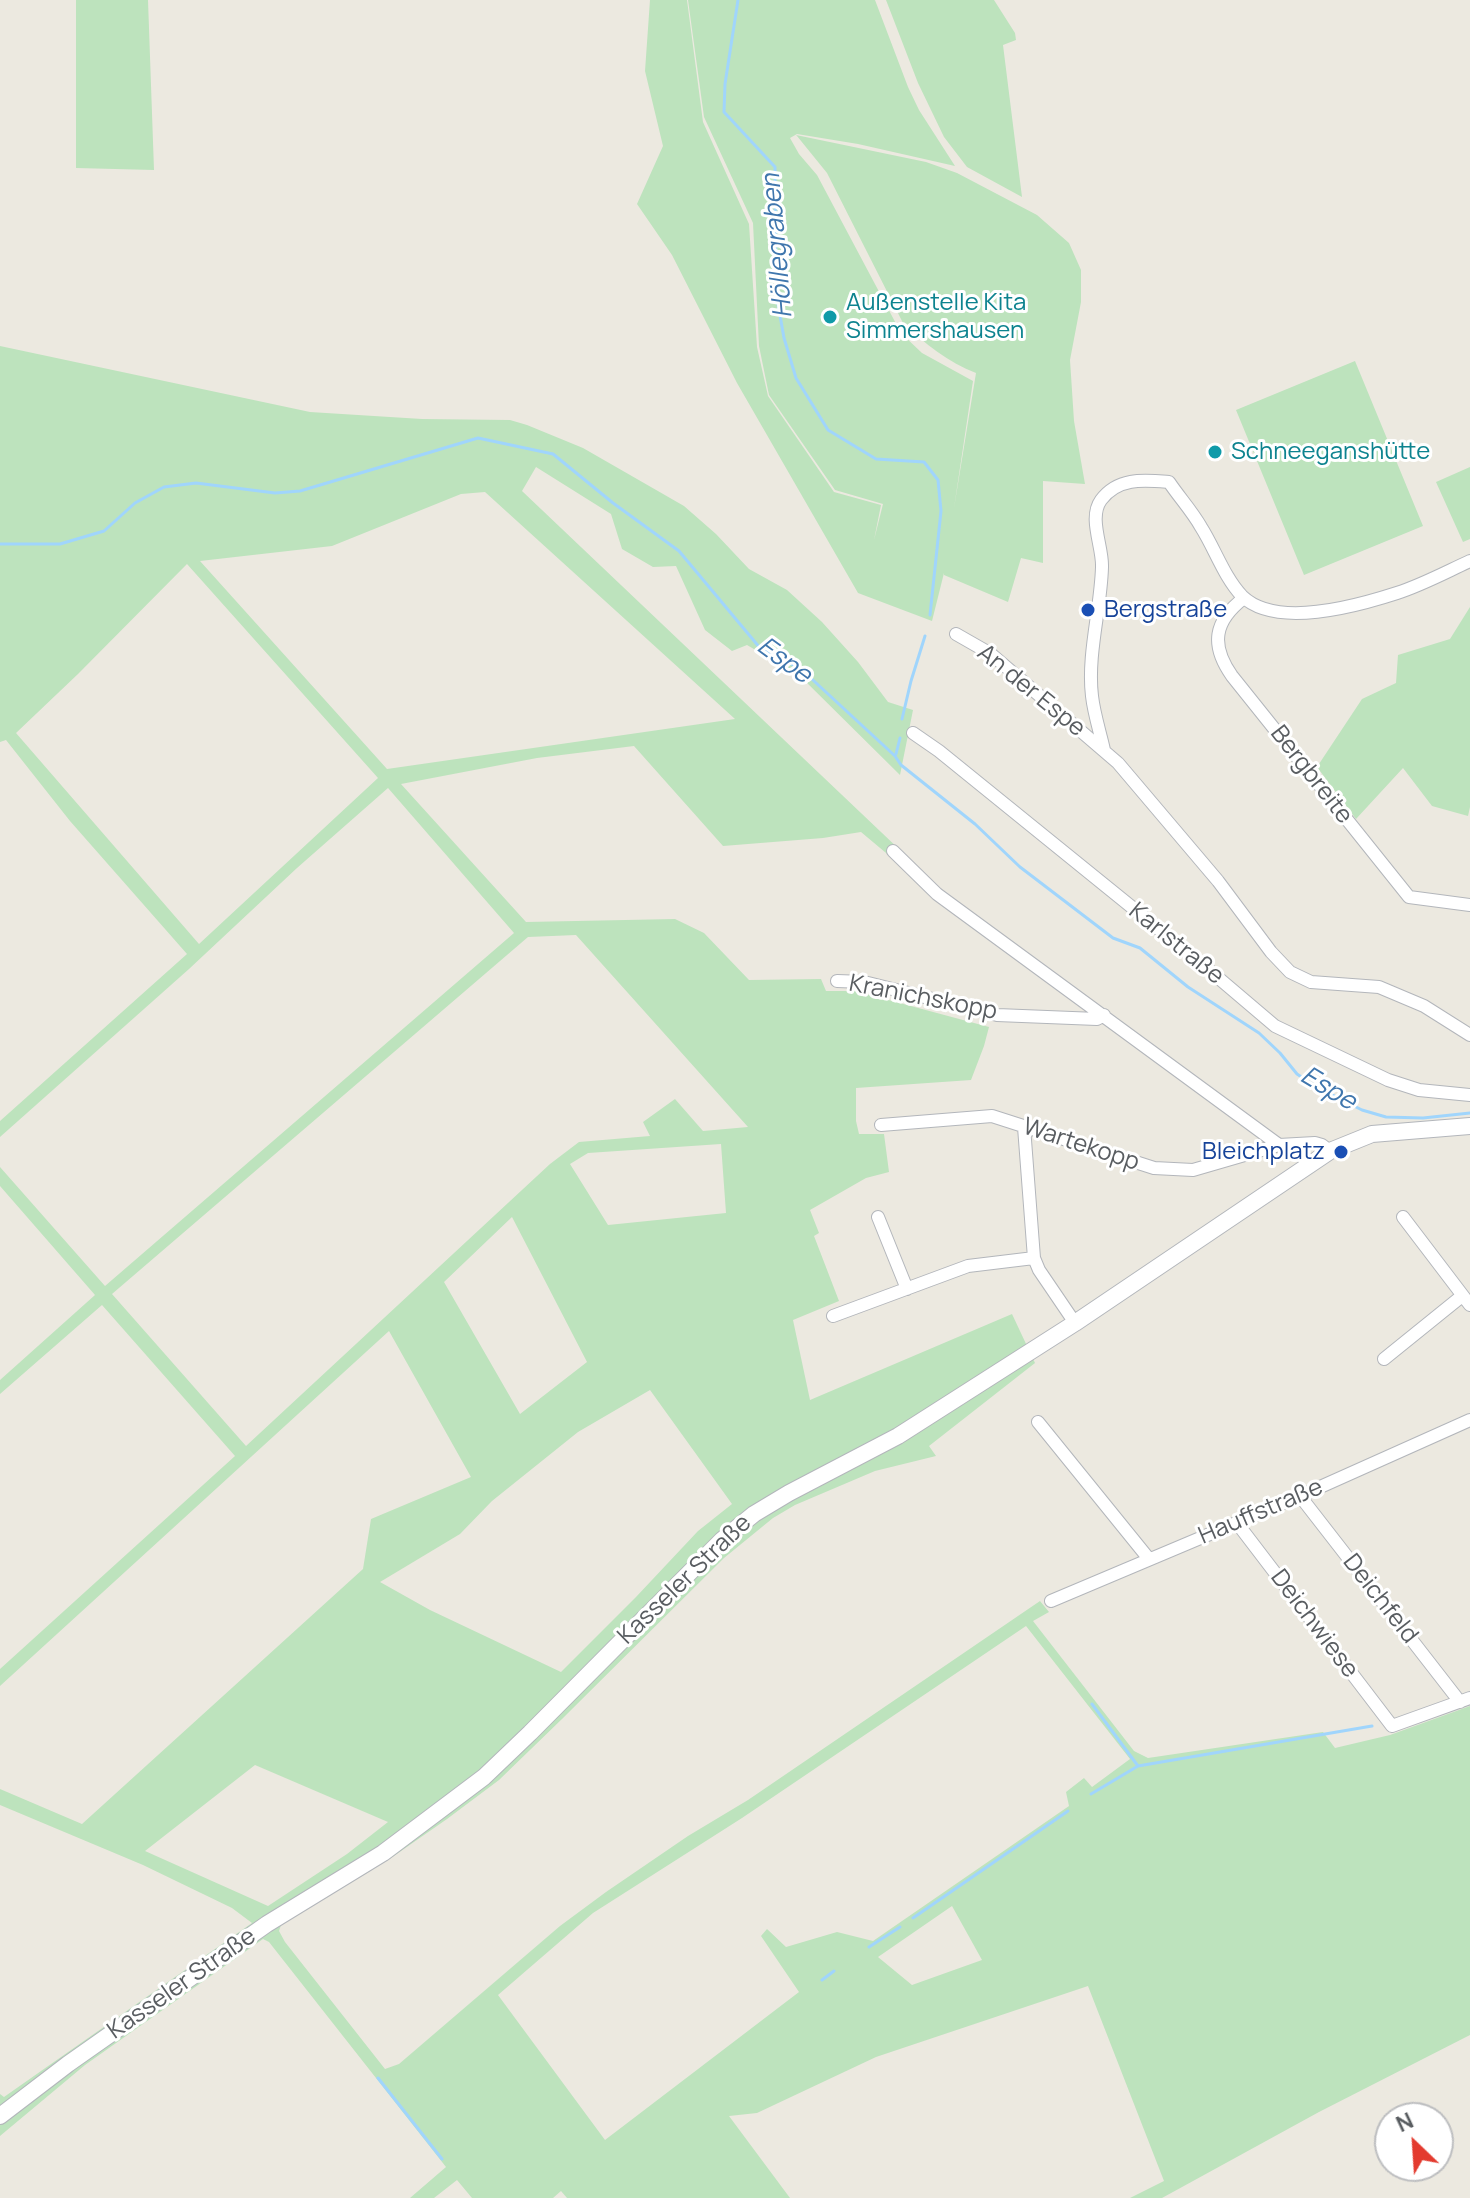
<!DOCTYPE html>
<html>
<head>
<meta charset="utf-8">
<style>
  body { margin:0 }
  #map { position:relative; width:1470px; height:2198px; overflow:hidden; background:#ece9e0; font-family:Manrope,sans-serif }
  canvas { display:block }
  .north { position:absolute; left:1374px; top:2102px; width:80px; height:80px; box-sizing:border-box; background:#fff; border:2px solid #bdbec0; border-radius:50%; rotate:335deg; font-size:22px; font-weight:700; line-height:32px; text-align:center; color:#595d61 }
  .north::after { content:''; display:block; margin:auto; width:28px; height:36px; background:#e33b2f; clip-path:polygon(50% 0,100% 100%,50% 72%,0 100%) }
</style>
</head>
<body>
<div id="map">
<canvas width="1470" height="2198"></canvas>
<div class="north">N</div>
</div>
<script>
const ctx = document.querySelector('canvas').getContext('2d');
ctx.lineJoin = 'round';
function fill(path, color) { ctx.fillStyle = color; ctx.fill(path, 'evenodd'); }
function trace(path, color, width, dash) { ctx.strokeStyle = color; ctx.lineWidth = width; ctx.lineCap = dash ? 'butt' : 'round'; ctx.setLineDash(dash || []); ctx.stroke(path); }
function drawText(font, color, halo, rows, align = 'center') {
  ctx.font = font + ' Manrope,sans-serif'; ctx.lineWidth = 6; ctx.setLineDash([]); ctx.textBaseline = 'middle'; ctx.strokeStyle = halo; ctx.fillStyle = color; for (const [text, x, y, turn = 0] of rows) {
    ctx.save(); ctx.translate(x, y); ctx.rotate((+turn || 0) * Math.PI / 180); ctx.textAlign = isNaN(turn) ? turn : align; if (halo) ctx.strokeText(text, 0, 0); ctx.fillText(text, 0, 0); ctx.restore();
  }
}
fill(new Path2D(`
  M76 0H148L154 170 76 168Z
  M650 0H687L703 122 749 224 757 347 768 396 834 492 881 505 874 540 883 504 835 490 769 395 759 346 753 223 704 117 688 0H875L908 87 919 110 955 166 858 144 797 134 790 138 799 154 817 175 901 333 922 353 973 381 954 508 976 373C949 363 924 343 903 323L827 173 797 136 796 135 926 162 957 173 1037 215 1069 243 1081 270V302L1070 360 1074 421 1085 484 1043 481V563L1021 558 1008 602 944 575V573L932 621 858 593 737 383 672 255 637 204 663 146 645 71Z
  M886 0H994L1015 33 1016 40 1003 45 1022 197 967 167 944 137 918 83Z
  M0 346 310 412 422 419 510 420 527 425 583 448 684 506 716 534 749 569 787 590 822 622 858 662 888 702 913 710 900 775 800 676 747 645 732 651 705 630 676 566 653 567 622 549 611 514 536 467 522 491 901 851 892 858 861 832 823 838 723 846 634 746 537 758 401 784 526 922 675 919 704 933 749 980 821 979 826 991H855L989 1027 984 1046 971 1080 856 1088V1121L859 1134H884L889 1172 866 1178 810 1210 819 1233 814 1236 839 1301 793 1320 810 1400 1012 1314 1035 1363 929 1446 936 1456 875 1471 795 1505 773 1518 724 1558 562 1719 499 1780 447 1819 391 1858 281 1925 279 1931 285 1942 385 2069 399 2064 560 1926 606 1892 688 1836 748 1800 1040 1601 1049 1612 1033 1621 1134 1751 1148 1758 1323 1732 1335 1748 1390 1735 1470 1706V2035L1319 2112 1162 2198H1130L1164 2181 1088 1986 876 2057 757 2113 729 2116 790 2198H567L561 2191 553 2198H472L457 2180 434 2198H410L446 2167 269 1942 263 1939 85 2065 0 2136V2094L4 2097 252 1923 232 1908 143 1865 0 1805V1789L82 1824 363 1569 371 1519 471 1477 389 1331 0 1686V1669L235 1456 102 1305 0 1394V1380L95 1295 0 1186V1167L105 1286 514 933 388 788 297 868 189 969 0 1137V1121L187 954 70 821 6 740 0 742ZM485 492 735 719 387 769 200 561 332 546 461 494ZM187 564 378 778 199 944 16 733 78 674ZM576 935 748 1127 703 1131 675 1099 643 1122 650 1136 579 1142 550 1164 246 1446 112 1294 528 937ZM721 1144 726 1213 608 1225 570 1164 588 1153ZM512 1217 587 1362 520 1414 444 1282ZM650 1390 732 1504 698 1531 636 1597 561 1672 430 1610 380 1582 460 1534 492 1501 578 1432ZM1026 1626 1130 1759 1092 1787 1084 1778 1066 1792 1069 1806 873 1941 837 1932 786 1947 767 1929 761 1936 799 1992 605 2140 498 1995 593 1913 742 1818ZM255 1765 388 1822 347 1854 268 1906 145 1851ZM952 1906 982 1960 912 1985 878 1957Z
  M1355 361 1423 526 1304 575 1236 410Z
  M1470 467V539L1463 542 1436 482Z
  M1470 607V807L1468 816 1432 806 1403 768 1356 819 1317 767 1362 699 1396 683 1398 655 1450 639Z`), '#bde3bd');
trace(new Path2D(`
  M738 0 725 84 724 112 775 167 776 293 784 338 796 378 828 430 876 459 924 462 938 480 941 511 930 615
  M0 544H60L104 531 135 503 164 487 196 483 275 493 300 491 478 438 553 454 613 503 679 551 760 648 801 669 895 756 901 765 975 824 1020 867 1113 938 1140 948 1188 987 1259 1033 1280 1053 1297 1074 1315 1086 1362 1110 1386 1117 1423 1118 1470 1113
  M902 719 911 681 925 636
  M896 754 900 738
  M1092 1704 1138 1766
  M1091 1794 1138 1766 1372 1726
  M913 1918 1068 1811
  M869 1947 900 1927
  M822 1980 834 1971
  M378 2078 442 2159`), '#a0d5fc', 3);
const minor = new Path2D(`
  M1244 598C1214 621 1210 645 1232 676L1409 897 1470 905
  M956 634 991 654 1118 763 1218 881 1271 952 1290 972 1311 982 1379 987 1424 1006 1470 1035
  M913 733 939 751 1202 964 1275 1026 1388 1080 1419 1090 1470 1095
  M1104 750C1100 732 1094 714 1092 696 1087 655 1101 608 1102 567 1103 547 1088 518 1101 500 1118 477 1144 480 1169 482 1179 497 1192 511 1201 527 1215 549 1224 577 1242 596 1276 629 1357 606 1397 593 1422 585 1446 572 1470 561
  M893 851 937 894 1279 1145
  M837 981 864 982 997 1015 1097 1019 1104 1015
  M881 1125 992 1116 1154 1168 1193 1170 1279 1145 1315 1143 1322 1145 1330 1151
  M1024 1127 1034 1258 1039 1270 1075 1323
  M878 1217 907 1289
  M1403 1217 1470 1305
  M833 1316 968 1266 1034 1258
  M1384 1359 1462 1296
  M1038 1422 1149 1559
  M1300 1496 1460 1702
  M1237 1523 1392 1726 1470 1698
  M1051 1601 1300 1496 1470 1420`);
const tertiary = new Path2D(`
  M0 2116 68 2064 267 1924 383 1853 484 1777 530 1733 722 1540 754 1514 789 1493 898 1436 1075 1323 1330 1151 1372 1134 1470 1126`);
trace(minor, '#b3b6bb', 14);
trace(tertiary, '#b3b6bb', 18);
trace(minor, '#fff', 12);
trace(tertiary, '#fff', 16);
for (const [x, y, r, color] of [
  [830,317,8,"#0f9aa8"],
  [1215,452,8,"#0f9aa8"],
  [1088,610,8,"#1a4fb4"],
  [1341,1152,8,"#1a4fb4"]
]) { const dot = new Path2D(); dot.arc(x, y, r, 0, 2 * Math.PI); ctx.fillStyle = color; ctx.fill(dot); trace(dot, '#fff', 3); }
drawText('24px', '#0d838f', '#fff', [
  ["Außenstelle Kita",846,303],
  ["Simmershausen",846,331],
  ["Schneeganshütte",1231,452]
], 'left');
drawText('24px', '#164399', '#fff', [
  ["Bergstraße",1104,610],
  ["Bleichplatz",1325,1152,"right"]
], 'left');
drawText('24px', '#595d61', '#fff', [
  ["An der Espe",1031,691,39],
  ["Bergbreite",1311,775,52],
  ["Karlstraße",1176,944,39],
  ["Kranichskopp",923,998,11],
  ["Wartekopp",1081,1145,18],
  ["Hauffstraße",1261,1512,-23],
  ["Kasseler Straße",685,1580,-44],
  ["Deichfeld",1380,1599,52],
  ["Deichwiese",1314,1624,53],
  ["Kasseler Straße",182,1984,-35]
]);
drawText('italic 26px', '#3f76ad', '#fff', [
  ["Höllegraben",778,246,-95],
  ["Espe",784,661,36],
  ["Espe",1328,1089,31]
]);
</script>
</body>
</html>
